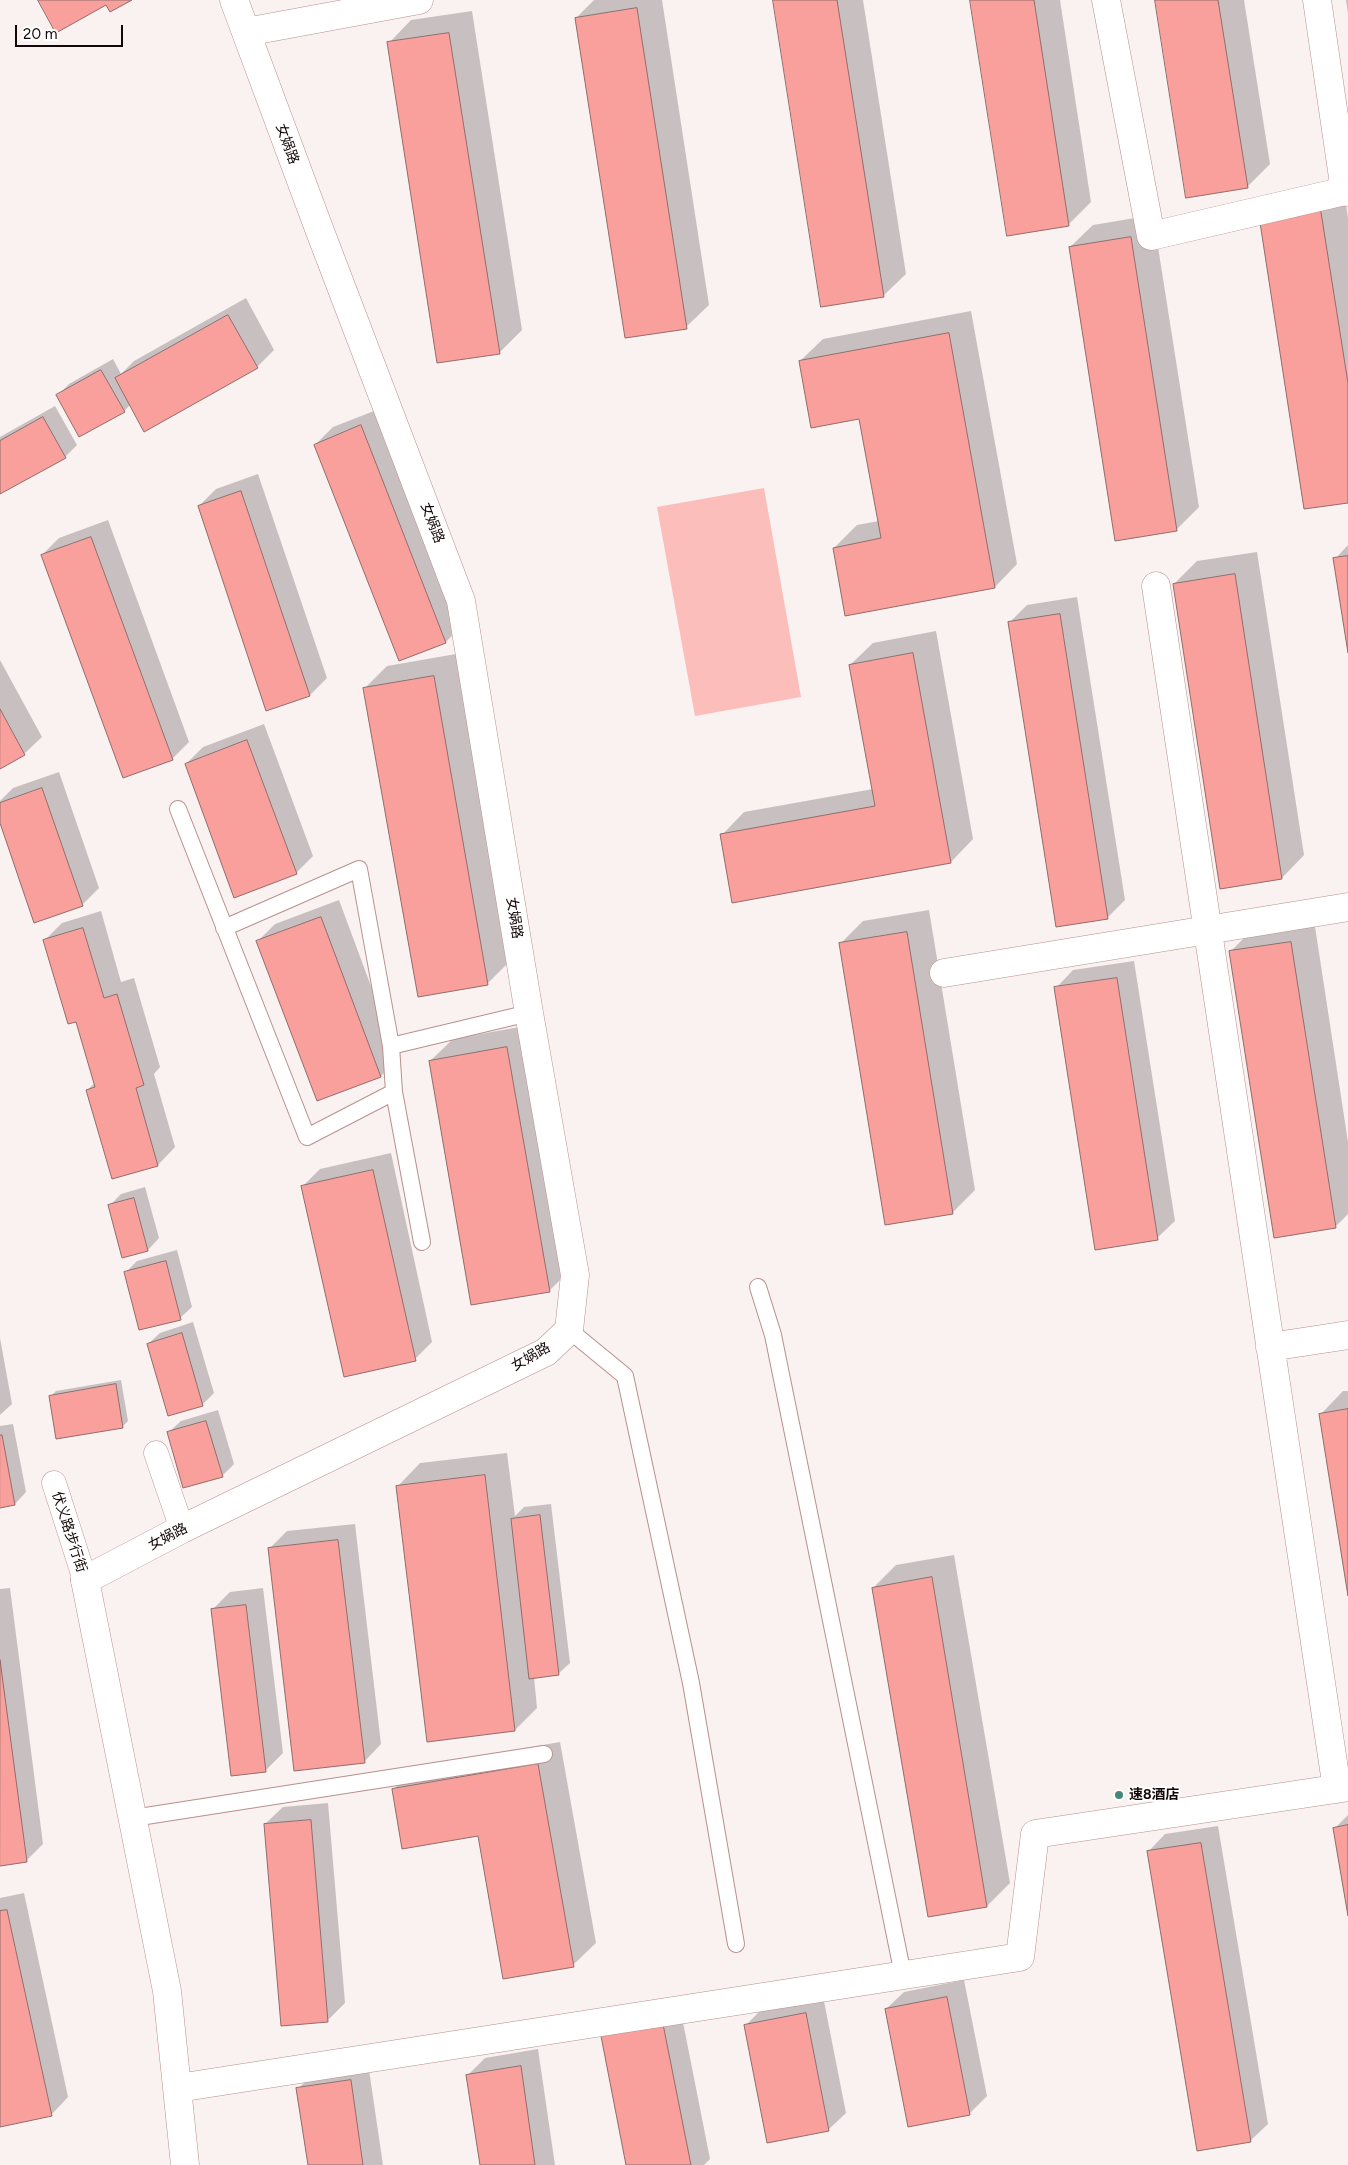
<!DOCTYPE html>
<html>
<head>
<meta charset="utf-8">
<style>
  body { margin:0 }
  #map { position:relative; width:1348px; height:2165px; overflow:hidden; background:#faf1f1; font-family:Figtree,sans-serif }
  canvas { display:block }
  .scale { position:absolute; left:15px; top:25px; width:108px; height:22px; box-sizing:border-box; border:2px solid #140707; border-top:0; padding-left:6px; font-size:15px; line-height:18px; white-space:nowrap; color:#140707; -webkit-text-stroke:4px #fff; paint-order:stroke }
</style>
</head>
<body>
<div id="map">
<canvas width="1348" height="2165"></canvas>
<div class="scale">20 m</div>
</div>
<script>
const ctx = document.querySelector('canvas').getContext('2d');
ctx.lineJoin = 'round';
function fill(path, color) { ctx.fillStyle = color; ctx.fill(path, 'evenodd'); }
function trace(path, color, width, dash) { ctx.strokeStyle = color; ctx.lineWidth = width; ctx.lineCap = dash ? 'butt' : 'round'; ctx.setLineDash(dash || []); ctx.stroke(path); }
function drawText(font, color, halo, rows, align = 'center') {
  ctx.font = font + ' Figtree,"Noto Sans SC",sans-serif'; ctx.lineWidth = 4; ctx.setLineDash([]); ctx.textBaseline = 'middle'; ctx.strokeStyle = halo; ctx.fillStyle = color; for (const [text, x, y, turn = 0] of rows) {
    ctx.save(); ctx.translate(x, y); ctx.rotate((+turn || 0) * Math.PI / 180); ctx.textAlign = isNaN(turn) ? turn : align; if (halo) ctx.strokeText(text, 0, 0); ctx.fillText(text, 0, 0); ctx.restore();
  }
}
fill(new Path2D(`
  M764 488 801 697 695 716 657 507Z`), '#fcbeba');
fill(new Path2D(`
  M594 0H662L709 305 686 327 576 18Z
  M775 0H863L906 274 883 296Z
  M971 0H1060L1091 202 1068 225Z
  M1156 0H1244L1270 164 1247 187Z
  M1346 0H1348V14Z
  M472 11 522 330 499 353 389 43 411 20Z
  M1343 184 1348 218V502L1260 216Z
  M1153 215 1199 507 1176 530 1070 247 1093 225Z
  M246 298 274 350 257 367 131 404 124 411 58 395 69 384 113 359 121 374 134 361Z
  M971 311 1017 564 995 587 834 548 857 525 879 521 860 418 800 361 823 339Z
  M55 406 77 445 65 457 0 493V437Z
  M379 409 463 624 446 642 315 445 333 427Z
  M258 474 327 678 310 695 199 506 216 489Z
  M108 520 189 742 172 759 42 555 59 538Z
  M1348 545V644L1335 559Z
  M1257 552 1304 855 1282 878 1221 887 1174 584 1197 561Z
  M1077 597 1125 900 1107 918 1010 622 1027 605Z
  M936 631 973 839 951 862 722 835 744 812 873 789 850 665 873 643Z
  M456 654 510 961 487 984 365 688 387 666Z
  M0 660 42 737 24 754 0 767Z
  M264 724 313 856 296 873 186 764 203 747Z
  M59 772 99 888 82 905 0 819V801L13 788Z
  M339 900 398 1059 381 1076 258 941 275 924Z
  M929 910 975 1190 952 1213 840 944 863 921Z
  M101 911 121 982 134 978 160 1067 154 1074 175 1147 158 1165 113 1177 87 1090 95 1083 77 1020 45 940 62 923Z
  M1314 920 1348 1142V1214L1335 1227 1230 952 1253 929Z
  M1134 961 1175 1221 1157 1238 1056 988 1073 970Z
  M530 1025 572 1268 550 1290 430 1061 453 1039Z
  M391 1153 432 1342 415 1359 302 1187 320 1169Z
  M145 1187 159 1238 148 1250 109 1206 121 1194Z
  M177 1250 192 1307 180 1318 126 1272 137 1261Z
  M193 1322 214 1393 203 1404 169 1415 148 1344 160 1333Z
  M0 1338 12 1404 0 1415Z
  M121 1380 128 1421 122 1427 51 1396 56 1391Z
  M1343 1391H1348V1588L1321 1414Z
  M218 1410 234 1464 222 1476 169 1432 181 1421Z
  M13 1424 26 1492 15 1504 0 1506V1426Z
  M507 1453 515 1516 524 1507 551 1504 570 1663 558 1674 534 1677 537 1708 515 1730 398 1486 420 1463Z
  M355 1524 381 1744 364 1762 269 1549 287 1531Z
  M954 1555 1010 1883 987 1906 929 1915 873 1588 896 1565Z
  M10 1588 43 1844 26 1861 0 1865V1589Z
  M263 1588 283 1753 265 1771 213 1609 230 1592Z
  M560 1742 596 1943 573 1965 479 1834 393 1790 416 1767Z
  M328 1803 345 2003 327 2021 265 1824 283 1807Z
  M1348 1815V1908L1335 1828Z
  M1218 1826 1268 2124 1250 2141 1148 1852 1165 1834Z
  M24 1893 68 2097 51 2115 0 2126V1898Z
  M964 1980 987 2096 970 2113 886 2009 904 1992Z
  M823 1996 846 2113 828 2130 745 2026 763 2008Z
  M680 2007 710 2159 704 2165H627L619 2019Z
  M538 2049 555 2165H481L468 2075 485 2058Z
  M368 2063 383 2165H309L298 2089 315 2071Z`), '#0003');
const building = new Path2D(`
  M38 0H132L110 12 106 5 56 33Z
  M773 0H837L884 297 821 307Z
  M970 0H1034L1069 226 1007 236Z
  M1155 0H1218L1248 188 1186 198Z
  M637 8 687 329 625 338 575 18Z
  M449 33 500 354 437 363 387 42Z
  M1320 206 1348 383V503L1304 509 1259 216Z
  M1131 237 1177 531 1115 541 1069 247Z
  M228 315 258 368 144 432 115 378Z
  M949 333 995 588 845 616 833 548 881 538 859 419 811 428 799 361Z
  M101 370 125 412 79 437 56 395Z
  M43 417 66 458 0 494V441Z
  M361 425 446 643 399 661 314 445Z
  M241 491 310 696 266 711 198 506Z
  M91 537 173 760 123 778 41 555Z
  M1348 556V653L1333 558Z
  M1235 574 1282 879 1220 889 1173 584Z
  M1060 614 1108 919 1056 927 1008 622Z
  M913 653 951 863 732 903 720 834 875 806 849 665Z
  M434 676 488 985 418 997 363 688Z
  M0 709 25 755 0 769Z
  M247 740 297 874 234 898 185 764Z
  M42 788 83 906 34 923 0 823V803Z
  M321 917 381 1077 317 1101 256 941Z
  M83 928 104 998 117 994 144 1085 136 1088 158 1166 112 1179 86 1090 95 1087 76 1022 68 1024 43 940Z
  M907 932 953 1214 885 1225 839 943Z
  M1291 942 1336 1228 1274 1238 1229 951Z
  M1117 978 1158 1240 1095 1250 1054 987Z
  M507 1047 550 1292 471 1305 429 1061Z
  M373 1170 416 1361 344 1377 301 1186Z
  M134 1198 148 1251 122 1258 108 1205Z
  M166 1261 181 1320 139 1330 124 1272Z
  M182 1333 203 1406 168 1416 147 1344Z
  M116 1384 123 1428 56 1439 49 1396Z
  M1348 1409V1596L1319 1414Z
  M206 1421 223 1477 183 1488 167 1432Z
  M0 1435H2L15 1505 0 1508Z
  M485 1475 515 1731 427 1742 396 1486Z
  M540 1515 559 1675 529 1679 511 1519Z
  M338 1540 365 1763 294 1771 268 1548Z
  M932 1577 987 1907 928 1917 872 1588Z
  M246 1605 266 1772 231 1776 211 1609Z
  M0 1660 27 1862 0 1866Z
  M538 1764 574 1967 503 1979 478 1836 402 1849 392 1789Z
  M311 1820 328 2022 281 2026 264 1824Z
  M1348 1825V1916L1333 1828Z
  M1201 1843 1251 2142 1197 2151 1147 1851Z
  M7 1910 52 2116 0 2127V1911Z
  M947 1997 970 2115 908 2127 885 2009Z
  M806 2013 829 2131 767 2143 744 2025Z
  M663 2024 691 2165H626L601 2036Z
  M521 2066 535 2165H480L466 2075Z
  M351 2080 363 2165H308L296 2088Z`);
fill(building, '#f9a09c');
trace(building, '#916c6a', 1);
const service = new Path2D(`
  M178 809 307 1137 394 1092 391 1046 529 1013
  M224 928 359 869 391 1046
  M394 1092 422 1242
  M758 1287 773 1335 903 1975
  M569 1330 625 1376 691 1683 736 1944
  M133 1818 544 1754`);
const pedestrian = new Path2D(`
  M156 1453 182 1529
  M54 1483 85 1580`);
const minor = new Path2D(`
  M1106 0 1151 236 1345 191
  M1317 0 1345 191 1348 192
  M246 32 419 0
  M1156 586 1337 1789
  M944 973 1348 907
  M1270 1347 1348 1335
  M85 1580 182 1529 546 1352 569 1330 575 1275 529 1013 461 601 318 226 234 0
  M178 2088 1020 1957 1035 1834 1348 1787`);
const secondary = new Path2D(`
  M85 1580 167 1991 185 2165`);
trace(service, '#b8908d', 18);
trace(pedestrian, '#b8908d', 25);
trace(minor, '#b8908d', 29);
trace(secondary, '#b8908d', 29);
trace(service, '#fff', 16);
trace(pedestrian, '#fff', 24);
trace(minor, '#fff', 28);
trace(secondary, '#fff', 28);
for (const [x, y, r, color] of [
  [1119,1795,5,"#45887a"]
]) { const dot = new Path2D(); dot.arc(x, y, r, 0, 2 * Math.PI); ctx.fillStyle = color; ctx.fill(dot); trace(dot, '#fff', 2); }
drawText('14px', '#140707', '#fff', [
  ["女娲路",287,144,70],
  ["女娲路",432,523,69],
  ["女娲路",514,918,81],
  ["女娲路",531,1357,-30],
  ["伏义路步行街",69,1532,72],
  ["女娲路",168,1537,-27]
]);
drawText('bold 14px', '#140707', '#fff', [
  ["速8酒店",1129,1795]
], 'left');
</script>
</body>
</html>
